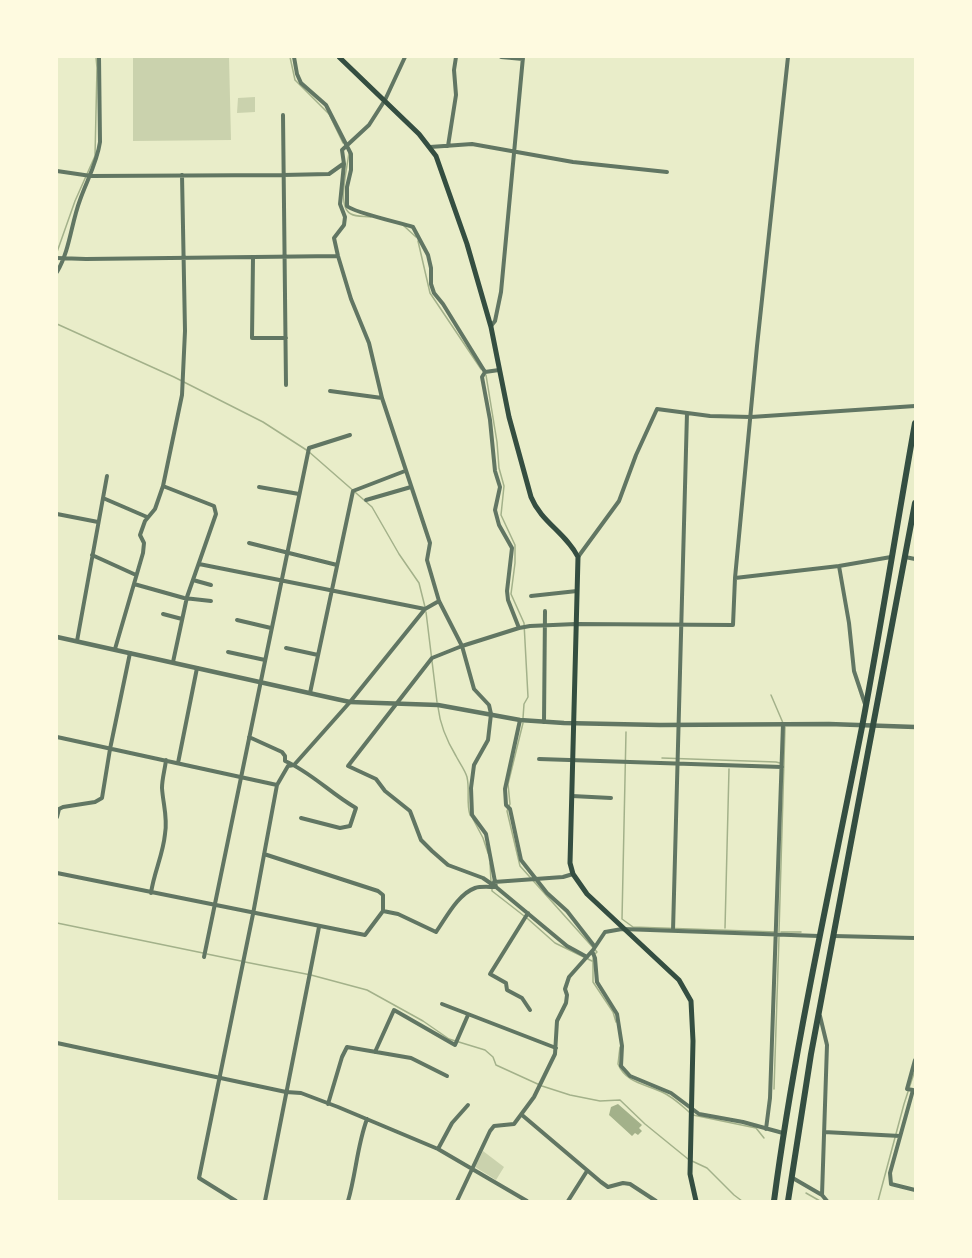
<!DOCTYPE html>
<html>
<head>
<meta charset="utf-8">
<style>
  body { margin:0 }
  #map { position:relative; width:972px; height:1258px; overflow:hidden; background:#e9edc9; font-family:"PT Serif",serif }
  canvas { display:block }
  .frame { position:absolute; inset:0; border:58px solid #fefae0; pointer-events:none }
</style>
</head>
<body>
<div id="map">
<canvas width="972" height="1258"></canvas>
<div class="frame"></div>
</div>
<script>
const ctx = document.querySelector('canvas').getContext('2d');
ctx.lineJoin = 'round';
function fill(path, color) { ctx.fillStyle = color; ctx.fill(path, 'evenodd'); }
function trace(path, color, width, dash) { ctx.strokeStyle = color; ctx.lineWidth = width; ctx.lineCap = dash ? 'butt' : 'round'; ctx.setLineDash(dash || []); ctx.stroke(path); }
fill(new Path2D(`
  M133 57H229L231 140 133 141Z
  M255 97V112L237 113 238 98Z
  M483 1151 504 1167 496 1180 475 1167Z`), '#cad2ad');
fill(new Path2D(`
  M618 1104 642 1125 639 1128 642 1131 638 1135 635 1133 632 1136 609 1115 611 1107Z`), '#a3b18a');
trace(new Path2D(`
  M290 57 295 80 329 114 343 143
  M349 152C348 166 336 207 351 214 356 217 365 216 371 217
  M404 226 416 237
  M418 241 430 293 481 369
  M57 252 75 201 95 156 97 68 96 57
  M57 324 174 377 263 422 308 451 372 507 399 554 419 583 425 607
  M486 375 497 442 499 468 504 486 501 515 515 545V563L511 594 524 623 528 697 524 704 523 718
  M426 612 437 702
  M771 695 783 723
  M438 707C440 725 447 741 456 756 459 762 465 770 467 777 470 790 466 803 470 815
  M523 723 508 784 510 804 507 811 520 866 597 952 595 954
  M626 732 622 919 633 927 776 932
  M662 758 776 762 780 763
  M473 819 483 838 488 853
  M490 863 491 882
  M492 887V891L528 919 555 943 592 961
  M57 923 203 953
  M725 928 729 769
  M779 932 785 727
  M781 932H801
  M207 954 241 961
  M593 958V982L613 1012 616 1022
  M245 962 311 975 367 990 423 1021 449 1039 485 1050 493 1057 496 1065 542 1086 570 1095 600 1101 620 1100 645 1124 688 1159
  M620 1047 618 1064C626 1083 645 1084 662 1092 673 1097 680 1104 689 1112
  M774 1089 779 937
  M693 1115 756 1128 764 1138
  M692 1161 707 1168 734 1195 742 1201
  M806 1193 820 1201
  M878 1201 904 1104 915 1070`), '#a3b18a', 1.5);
trace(new Path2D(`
  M294 57 297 74 301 83 326 105 351 154V170L347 187V206C352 212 401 223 413 227L428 255 431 268V284L434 293 443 304 485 372 499 370
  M405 57 385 100 369 125 342 150 344 164 340 204 345 217 344 225 334 238 338 256 351 299 369 343 382 398 430 543 427 560 439 601 462 646 474 689 489 705 491 714 488 740 474 765 471 788 472 815 486 834 496 887 567 946 587 957
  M501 57 523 59
  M283 115 286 385
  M448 146 456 95 454 70 456 57
  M430 147 472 144 573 162 667 172
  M57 171 91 176 283 175 329 174 343 164
  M57 258 86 259 338 256
  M253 258 252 338H286
  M57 272C70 250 71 224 80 200 87 180 97 163 100 142L99 57
  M491 326 495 321 501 292 523 57
  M485 372 482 377 490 420 495 471 500 487 495 510 499 525 512 548 507 591 508 600 519 628
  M330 391 382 398
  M163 486 214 506 216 514 187 597 173 662
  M259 487 299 494
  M103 498 147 517
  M366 500 411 487
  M57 514 98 522
  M249 543 337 565
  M92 555 136 575
  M578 557 619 501 636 455 657 409 710 416 751 417 915 406
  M905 557 915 559
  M199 564 425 609
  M839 566 849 623 854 671 865 704
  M735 578 839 566 891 557
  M193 580 211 585
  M134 584 184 598 211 601
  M531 596 577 591
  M163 614 182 619
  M237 620 271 628
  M77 641 107 476
  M286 648 318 655
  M115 649 143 553 144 543 140 535 145 521 155 509 163 486 182 395 185 331 182 175
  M228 652 265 660
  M310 693 353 491 405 471
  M520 720 505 789 506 805 510 809 521 860 547 893 567 911 595 947
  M544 722 545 611
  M57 737 277 785
  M249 737 282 752 285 756V761C311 772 331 794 356 808L350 826 340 828 301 818
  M539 759 782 767
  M178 763 197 668
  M572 796 611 798
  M57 817 59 809 63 807 95 802 102 798 110 749 130 653
  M264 854 378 891 383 895V911
  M57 873 365 935 383 911 398 914 436 932C446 918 458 894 475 888 481 886 489 887 495 887
  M494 882 563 877 573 874
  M496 887 483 878 448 865 432 851 421 840 410 811 385 791 376 779 348 766 432 658 462 646 519 628 530 626 576 624 733 625 735 578 757 346 788 57
  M151 893C154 872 163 855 165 834 168 818 163 804 162 788 162 779 165 769 166 760
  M528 913 490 974 506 983 507 990 522 998 530 1010
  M673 931 687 413
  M834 936 915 938
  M592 951 595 958 597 982 617 1014 622 1046 621 1066 630 1076 671 1093 699 1114 743 1122 783 1133
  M204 957 309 448 350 435
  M442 1004 556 1048
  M820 1016 827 1045 822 1195
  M57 1043 286 1092 301 1093 338 1107 438 1149 527 1201
  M375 1052 394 1010 455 1045 468 1015
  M915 1060 907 1089 913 1090 890 1173 891 1184 915 1190
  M328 1104 342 1057 347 1047 411 1058 447 1076
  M522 1115 601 1182 608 1187 623 1183 630 1184 656 1201
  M766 1129 770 1098 783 724
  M824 1132 900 1136
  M438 1149 452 1123 468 1105
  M791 1177 822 1195 827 1201
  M236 1201 199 1178 253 914 277 785 288 766 294 765 350 702 425 609 439 601
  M265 1201 319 927
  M348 1201C356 1174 357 1146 367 1119
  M457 1201 490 1131 494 1126 514 1124 534 1097 555 1054 557 1021 566 1003 567 995 565 989 569 977 593 950 605 932 622 929 819 936
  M568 1201 587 1171`), '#617663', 4);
trace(new Path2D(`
  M57 637 336 699 350 702 438 705 520 720 564 723 660 725 829 724 915 727`), '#617663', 4.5);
trace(new Path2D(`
  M339 57 419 134 436 156 467 244 491 327 509 417 531 497C541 522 566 533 578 557L570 863 573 874 587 894 679 980 691 1001 693 1041 690 1174 696 1201`), '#344e41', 5);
trace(new Path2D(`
  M774 1201C795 1042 831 885 862 727 881 626 897 524 915 423
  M788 1201 811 1054 915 503`), '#344e41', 6);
</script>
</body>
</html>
